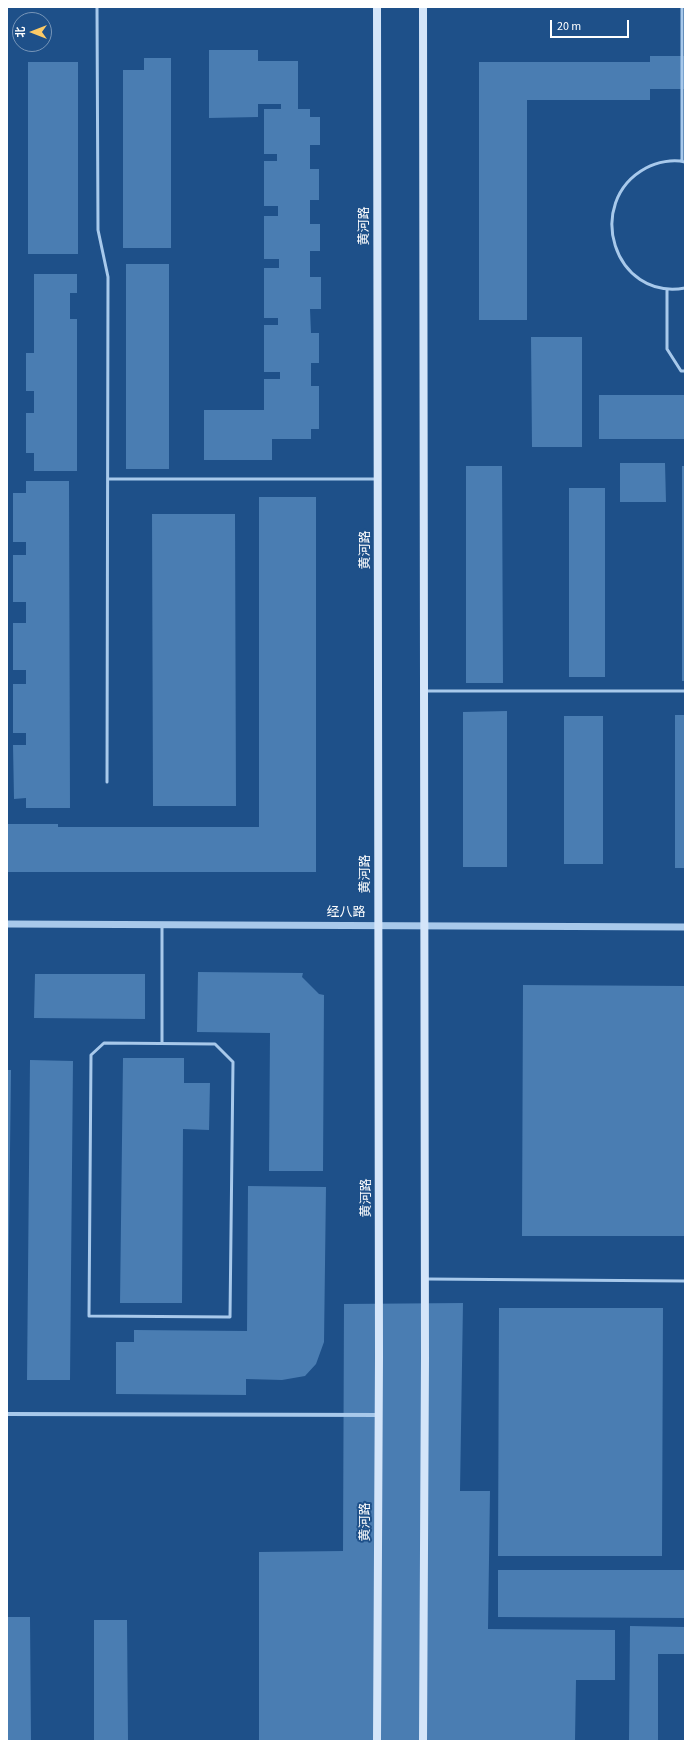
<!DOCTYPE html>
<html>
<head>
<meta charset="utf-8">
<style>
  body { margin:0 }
  #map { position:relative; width:692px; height:1748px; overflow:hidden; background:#1e5089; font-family:"Source Sans 3","Noto Sans SC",sans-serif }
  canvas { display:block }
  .frame { position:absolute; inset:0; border:8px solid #fff; pointer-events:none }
  .north { position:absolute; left:12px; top:12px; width:40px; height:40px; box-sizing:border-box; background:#1e5089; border:1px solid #7896b8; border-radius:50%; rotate:270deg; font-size:11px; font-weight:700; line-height:16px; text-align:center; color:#fff }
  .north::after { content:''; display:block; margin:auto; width:14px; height:18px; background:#fbca67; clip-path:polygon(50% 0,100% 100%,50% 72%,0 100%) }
  .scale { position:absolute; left:550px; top:20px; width:79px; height:18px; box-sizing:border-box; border:2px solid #fff; border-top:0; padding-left:5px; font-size:12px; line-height:14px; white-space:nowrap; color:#fff; -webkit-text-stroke:3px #1e5089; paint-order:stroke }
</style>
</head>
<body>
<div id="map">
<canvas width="692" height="1748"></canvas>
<div class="frame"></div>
<div class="north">北</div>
<div class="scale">20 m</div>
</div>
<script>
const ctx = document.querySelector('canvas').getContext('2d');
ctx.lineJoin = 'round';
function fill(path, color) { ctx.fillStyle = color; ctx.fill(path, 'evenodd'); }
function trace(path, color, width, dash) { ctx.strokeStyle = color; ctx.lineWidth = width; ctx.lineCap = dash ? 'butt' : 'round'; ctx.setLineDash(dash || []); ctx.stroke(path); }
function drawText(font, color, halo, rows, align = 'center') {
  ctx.font = font + ' "Source Sans 3","Noto Sans SC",sans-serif'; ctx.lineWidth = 4; ctx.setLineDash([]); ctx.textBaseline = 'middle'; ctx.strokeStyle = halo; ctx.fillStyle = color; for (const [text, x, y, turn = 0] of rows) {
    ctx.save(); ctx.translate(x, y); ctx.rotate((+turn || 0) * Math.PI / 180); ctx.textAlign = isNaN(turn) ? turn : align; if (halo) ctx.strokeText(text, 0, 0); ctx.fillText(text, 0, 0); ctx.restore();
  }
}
fill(new Path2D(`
  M209 50H258V61H298V109H310V117H320V145H310V169H319V200H310V224H320V251H310V277H321V309H310L311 333H319V363H311V386H319V429H311V439H272V460H204V410H264V379H280V372H264V325H278V318H264V268H279V259H264V216H278V206H264V161H277V154H264V109H281V104H258V117L209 118Z
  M650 56H685V89H650V100H527V320H479V62H650Z
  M144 58H171V248H123V70H144Z
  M28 62H78V254H28Z
  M126 264H169V469H126Z
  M34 274H77V293H70V319H77V471H34V453H26V413H34V391H26V353H34Z
  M531 337H582V447H532Z
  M599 395H685V439H599Z
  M620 463H665L666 502H620Z
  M466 466H502L503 683H466Z
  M682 466H685V681H682Z
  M26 481H69L70 808H26V798L14 799 13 745H26V733H13V684H26V670H13V623H26V602H13V555H26V542H13V493H26Z
  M569 488H605V677H569Z
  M259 497H316V872H7V824H58V827H259Z
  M152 514H235L236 806H153Z
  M507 711V867H463V712Z
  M675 715H685V868H675Z
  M564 716H603V864H564Z
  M198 972 303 973 302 977 319 994 324 995 323 1171H269L270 1033 197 1032Z
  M35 974H145V1019L34 1018Z
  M523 985 685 986V1236H522Z
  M123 1058H184V1083H210L209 1130 183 1129 182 1303H120Z
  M30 1060 73 1061 70 1380H27Z
  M7 1070H11L8 1313H7Z
  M248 1186 326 1187 324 1342 316 1364 305 1376 282 1380 246 1379V1395L116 1394V1342H134V1330L247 1331Z
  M463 1303 460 1491H490L488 1629 615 1630V1680H576L575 1741H259V1552L343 1551 344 1304Z
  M499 1308H663L662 1556H498Z
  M498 1570H685V1618L498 1617Z
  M7 1617H30L31 1741H7Z
  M94 1620H127L128 1740H94Z
  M630 1626 685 1627V1654H658V1741H629Z`), '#4a7db2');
trace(new Path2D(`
  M97 7 98 230 108 277 107 782
  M682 161V7
  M685 162C673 159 657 162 646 168 583 202 614 301 685 288
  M667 289V349L681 371H685
  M108 479H378
  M425 691H685
  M104 1043 215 1044 233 1062 230 1317 89 1316 91 1055Z
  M162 1043V925
  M427 1279 685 1281`), '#a8c9eb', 3);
trace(new Path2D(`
  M7 1414 379 1415`), '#a8c9eb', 4);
trace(new Path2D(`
  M7 924 685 927`), '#a8c9eb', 7);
trace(new Path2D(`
  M377 7 379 1357 377 1741
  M423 1741 425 1357 423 7`), '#d4e5f9', 8);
drawText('13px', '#fff', '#1e5089', [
  ["黄河路",365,226,-90],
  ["黄河路",366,550,-90],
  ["黄河路",366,874,-90],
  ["经八路",346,913],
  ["黄河路",367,1198,-90],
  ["黄河路",366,1522,-90]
]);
</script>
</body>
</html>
